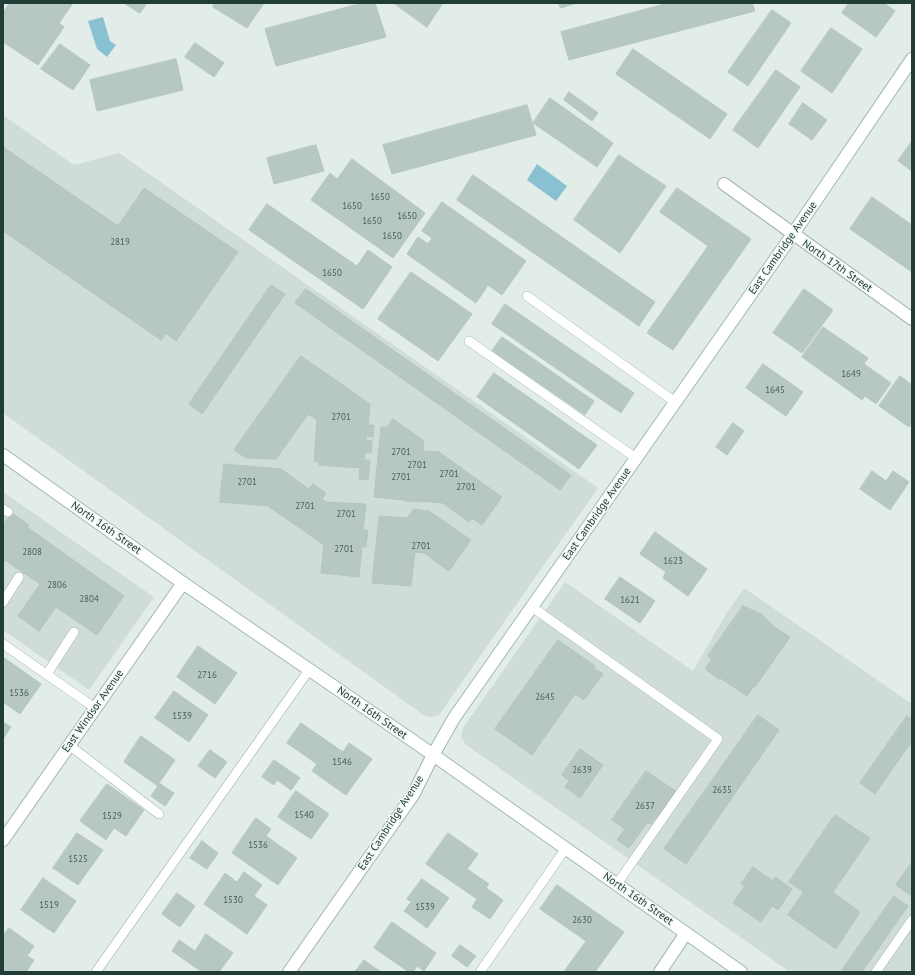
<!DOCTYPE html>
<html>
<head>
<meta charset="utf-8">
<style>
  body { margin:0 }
  #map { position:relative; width:915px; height:975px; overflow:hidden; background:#e2ece8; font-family:"PT Sans",sans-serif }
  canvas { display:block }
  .frame { position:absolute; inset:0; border:4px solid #213d38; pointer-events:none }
</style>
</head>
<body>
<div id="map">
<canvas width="915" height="975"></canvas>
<div class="frame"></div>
</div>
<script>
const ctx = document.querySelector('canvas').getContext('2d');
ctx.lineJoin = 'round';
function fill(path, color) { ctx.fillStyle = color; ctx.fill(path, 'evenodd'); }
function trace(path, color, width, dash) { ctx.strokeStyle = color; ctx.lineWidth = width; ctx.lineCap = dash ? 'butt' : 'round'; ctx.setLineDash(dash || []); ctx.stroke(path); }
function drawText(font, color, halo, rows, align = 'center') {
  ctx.font = font + ' "PT Sans",sans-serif'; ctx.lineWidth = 3; ctx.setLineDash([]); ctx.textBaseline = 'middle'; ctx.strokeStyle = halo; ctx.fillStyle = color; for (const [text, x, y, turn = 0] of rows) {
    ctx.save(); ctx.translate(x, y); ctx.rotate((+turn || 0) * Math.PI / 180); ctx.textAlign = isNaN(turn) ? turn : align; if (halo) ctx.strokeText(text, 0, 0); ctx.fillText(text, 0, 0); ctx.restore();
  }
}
fill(new Path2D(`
  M3 115 74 165 119 153 598 488 439 715 432 717 425 716 3 413Z
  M3 492 154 597 89 690 3 630Z
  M565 582 693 671 726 614 744 588 912 704V972H790L465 744 461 736 463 728Z`), '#d0dcd7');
fill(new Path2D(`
  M103 17 110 41 116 45 107 57 97 49 88 21Z
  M537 164 567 186 556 201 527 180Z`), '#89c1d2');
const building = new Path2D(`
  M10 3H73L59 23 64 27 38 65 3 42V13Z
  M124 3H147L140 13Z
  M215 3H264L247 28 213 7Z
  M363 3H375L386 37 276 66 265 29Z
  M394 3H443L427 27Z
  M559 3H577L561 8Z
  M669 3H752L755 11 569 60 561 32Z
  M849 3H884L895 11 876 37 842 13Z
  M772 10 791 23 748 86 728 72Z
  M831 28 862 49 832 93 801 71Z
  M195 43 224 63 214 77 185 57Z
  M60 44 90 65 73 90 41 69Z
  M633 49 727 114 710 139 616 74Z
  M176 59 183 90 97 111 90 80Z
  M776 70 800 87 758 148 733 130Z
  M569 92 598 113 592 121 564 100Z
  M550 98 613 143 597 167 533 123Z
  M803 103 827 120 812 140 789 124Z
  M527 105 536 135 392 174 383 145Z
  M912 141V171L898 161Z
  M316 145 324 171 274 184 267 158Z
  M3 147 118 226 144 188 238 252 176 341 166 333 161 340 3 231Z
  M619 155 666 186 620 253 574 220Z
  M352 159 425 213 393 258 311 200 330 173 337 179Z
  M473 175 655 302 639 326 457 200Z
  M677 188 751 239 673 350 647 333 708 246 660 212Z
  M872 197 912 225V272L850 229Z
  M442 202 526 261 502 295 488 285 476 303 407 254 418 237 428 244 432 238 422 231Z
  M267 204 357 266 368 250 392 267 363 309 249 230Z
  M411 272 472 314 438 361 378 319Z
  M271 285 285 294 202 414 189 404Z
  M306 289 571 475 560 490 295 303Z
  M804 289 833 310 802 353 773 333Z
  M505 304 634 393 621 413 492 324Z
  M823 327 868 358 864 364 891 383 876 404 865 396 862 400 802 357Z
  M502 337 594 401 585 415 492 351Z
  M301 356 370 404 368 425H374L373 437 366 436V440L372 441 371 453 365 452 364 460H370L368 480 359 479 360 468 320 465 318 464 319 462 314 461 317 420 308 414 276 459 246 458 234 450Z
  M763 364 803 392 786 416 746 388Z
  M494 373 597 445 579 469 477 397Z
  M900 376 912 385V423L909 427 879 406Z
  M393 419 424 441 423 451 439 452 502 497 482 525 472 518 469 522 441 502V503L420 501V502L405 501V500L374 497 381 427H387Z
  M733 423 744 431 727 455 716 447Z
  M224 464 281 469 309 489 313 484 326 493 322 499 326 502 366 504 363 530H368L366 547H362L359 577 321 573 324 545 268 506 220 502Z
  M872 471 886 481 893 471 909 482 890 510 860 489Z
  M414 509 429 511 471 540 449 571 424 553 415 552 411 586 372 583 379 516 407 518Z
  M12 513 29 525 27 527 124 596 97 635 56 607 39 631 18 616 40 584 5 560 3 563V525Z
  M655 532 707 569 688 596 663 578 666 572 640 554Z
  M620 577 655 601 640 623 605 599Z
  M743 606 761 614 774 627 790 637 755 687 754 686 747 696 720 678 719 679 705 669 712 659 708 656Z
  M558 640 595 666 594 668 603 674 584 700 575 694 532 755 495 729Z
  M198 646 237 673 215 704 177 677Z
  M3 657 41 684 20 714 3 702V681L5 678 3 677Z
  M174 691 208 715 189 742 155 718Z
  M758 715 779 730 686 864 664 849Z
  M907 716 912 720V741L875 794 860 783Z
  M3 722 11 727 3 739Z
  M301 723 343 752 349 743 372 759 346 795 312 771 317 764 287 743Z
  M141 736 175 760 159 783 174 793 165 806 151 796 158 786 124 762Z
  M580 749 603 765 580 798 565 787 569 781 562 775Z
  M210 750 227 762 215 778 198 766Z
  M274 760 300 778 291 790 277 780 274 785 262 777Z
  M646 771 677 792 674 797 672 796 669 801 670 802 660 817 657 816 651 824 647 823 629 848 617 840 625 829 612 820Z
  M107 784 144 810 126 836 114 828 106 840 80 821Z
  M296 791 329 814 311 839 278 817Z
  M835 815 850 825 804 892 789 882Z
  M256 818 271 829 266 836 297 858 278 885 232 853Z
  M850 825 870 838 833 892 860 912 836 949 788 915Z
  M77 833 103 850 78 885 53 868Z
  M448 833 478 854 467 869 489 884 486 888 503 900 490 919 472 907 477 899 426 864Z
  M202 841 218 853 207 869 190 858Z
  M912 862V896L896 885Z
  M753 867 773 881 775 877 792 889 778 910 772 906 761 922 733 903 745 886 741 884Z
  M244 872 262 885 254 896 267 905 247 934 204 904 225 873 237 882Z
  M43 878 76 901 54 933 21 910Z
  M422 879 449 898 427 928 404 911 411 902 407 899Z
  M557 885 624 932 595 972H568L565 970 586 941 540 909Z
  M177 893 195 906 180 927 162 914Z
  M894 896 908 906 862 972H844L842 970Z
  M392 922 436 953 424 971 417 966 413 972H409L374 948Z
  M9 928 34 946 27 956 34 960 26 972H3V936Z
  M206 934 233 953 219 972H202L172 951 179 940 195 951Z
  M460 945 476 956 467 967 452 956Z
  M364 960 381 972H355Z`);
fill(building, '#b7c7c2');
trace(building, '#b4c6c0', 1);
const lane = new Path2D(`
  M527 296 675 402
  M469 341 636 458
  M3 509 8 512
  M3 602 19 577
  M532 607 718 739 617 884
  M3 644 95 708
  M47 674 74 632
  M69 745 159 814
  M96 972 309 670
  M480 972 566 848
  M876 972 912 920`);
const street = new Path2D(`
  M724 184 912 319
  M3 840 183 583
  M289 972 413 795 433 755`);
const secondary = new Path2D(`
  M3 455 183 583 419 745 741 972
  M433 755 454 718 793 234 912 59
  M660 972 686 933`);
trace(lane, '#a4b4b0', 10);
trace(street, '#a4b4b0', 14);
trace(secondary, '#a0b8b1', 14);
trace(lane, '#fff', 9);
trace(street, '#fff', 12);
trace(secondary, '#fff', 12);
drawText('9px', '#46605a', null, [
  ["1650",380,197],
  ["1650",352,206],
  ["1650",407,216],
  ["1650",372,221],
  ["1650",392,236],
  ["2819",120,242],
  ["1650",332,273],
  ["1649",851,374],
  ["1645",775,390],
  ["2701",341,417],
  ["2701",401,452],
  ["2701",417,465],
  ["2701",449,474],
  ["2701",401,477],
  ["2701",247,482],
  ["2701",466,487],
  ["2701",305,506],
  ["2701",346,514],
  ["2701",421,546],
  ["2701",344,549],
  ["2808",32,552],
  ["1623",673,561],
  ["2806",57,585],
  ["2804",89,599],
  ["1621",630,600],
  ["2716",207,675],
  ["1536",19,693],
  ["2645",545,697],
  ["1539",182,716],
  ["1546",342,762],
  ["2639",582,770],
  ["2635",722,790],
  ["2637",645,806],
  ["1540",304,815],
  ["1529",112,816],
  ["1536",258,845],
  ["1525",78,859],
  ["1530",233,900],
  ["1519",49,905],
  ["1539",425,907],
  ["2630",582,920]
]);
drawText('11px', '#213d38', '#f2f9f6', [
  ["East Cambridge Avenue",783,248,-55],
  ["North 17th Street",837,266,35],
  ["East Cambridge Avenue",597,514,-55],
  ["North 16th Street",106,528,35],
  ["East Windsor Avenue",93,711,-55],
  ["North 16th Street",372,713,35],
  ["East Cambridge Avenue",391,823,-57],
  ["North 16th Street",638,899,35]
]);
</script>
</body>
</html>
